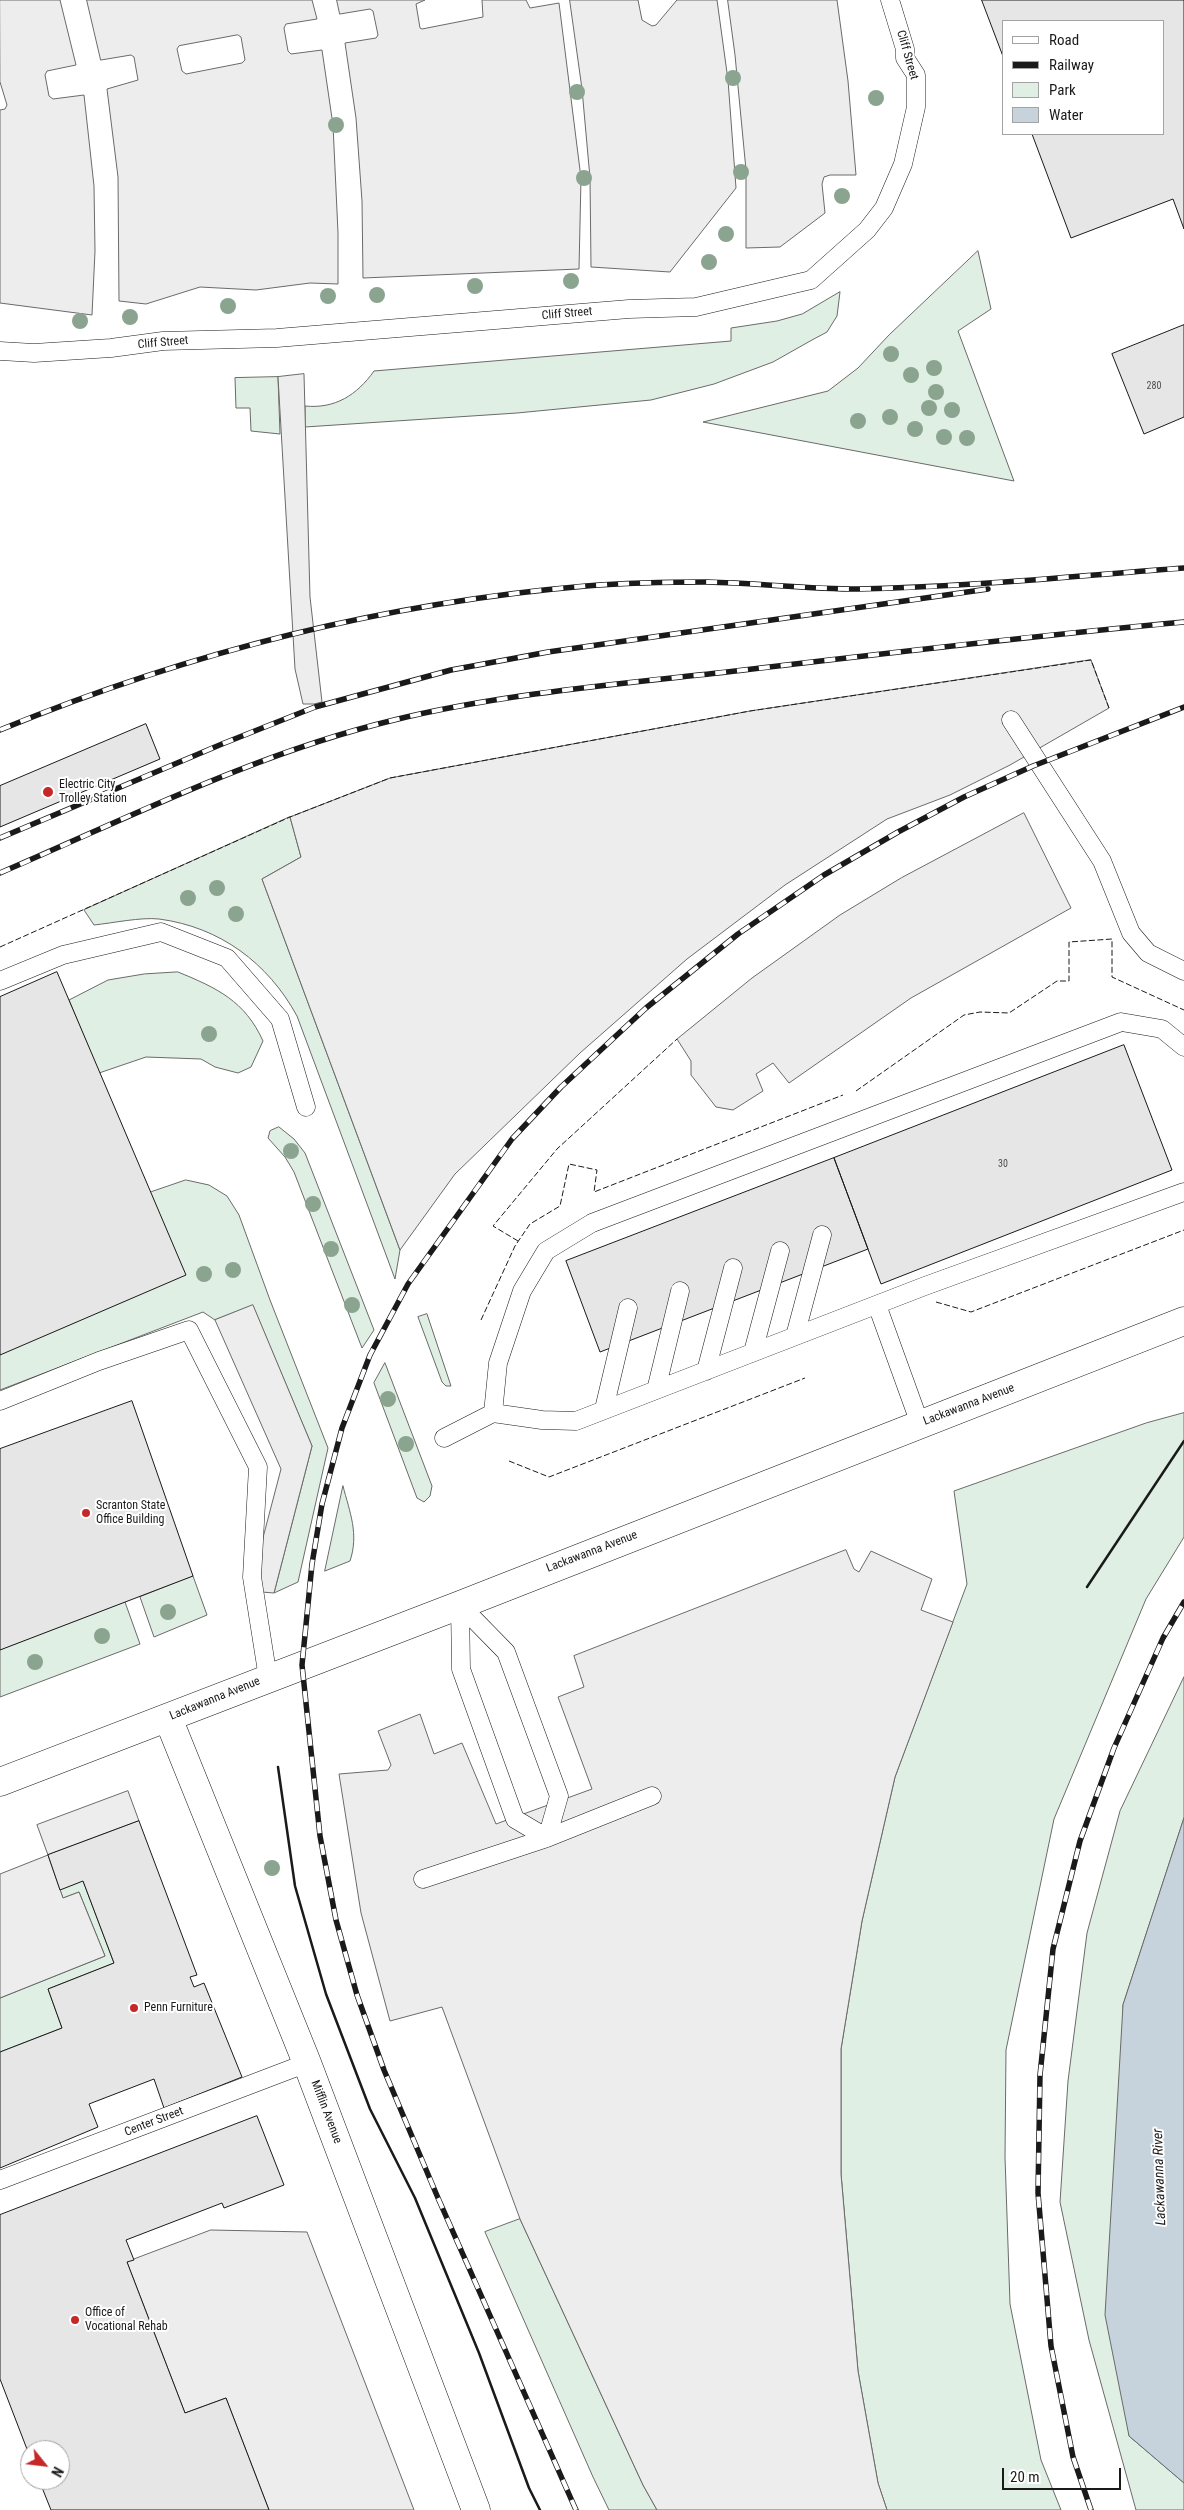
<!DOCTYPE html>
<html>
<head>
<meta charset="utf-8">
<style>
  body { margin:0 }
  #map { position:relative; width:1184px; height:2510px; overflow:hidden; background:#fff; font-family:"Roboto Condensed",sans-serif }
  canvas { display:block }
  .legend { position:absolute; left:1002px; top:20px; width:162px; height:115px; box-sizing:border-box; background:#fff; border:1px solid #a3a3a3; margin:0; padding:6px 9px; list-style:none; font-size:15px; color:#1a1a1a }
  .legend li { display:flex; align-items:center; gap:10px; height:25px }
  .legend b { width:25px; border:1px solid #a3a3a3 }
  .north { position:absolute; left:20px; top:2440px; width:50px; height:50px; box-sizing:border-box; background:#fff; border:1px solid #a3a3a3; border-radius:50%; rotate:119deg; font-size:14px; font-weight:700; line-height:20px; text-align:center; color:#1a1a1a }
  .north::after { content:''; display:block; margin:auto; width:18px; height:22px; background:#c62828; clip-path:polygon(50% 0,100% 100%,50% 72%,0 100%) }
  .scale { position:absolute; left:1002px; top:2468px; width:119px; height:22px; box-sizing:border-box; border:2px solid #1a1a1a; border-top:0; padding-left:6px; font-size:15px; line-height:18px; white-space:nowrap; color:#1a1a1a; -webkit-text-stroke:4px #fff; paint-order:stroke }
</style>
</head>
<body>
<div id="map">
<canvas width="1184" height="2510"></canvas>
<ul class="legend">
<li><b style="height:6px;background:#fff"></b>Road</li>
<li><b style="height:6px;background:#1a1a1a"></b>Railway</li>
<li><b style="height:14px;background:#e0efe3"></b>Park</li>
<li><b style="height:14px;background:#c6d2dc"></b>Water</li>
</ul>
<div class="north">N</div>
<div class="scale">20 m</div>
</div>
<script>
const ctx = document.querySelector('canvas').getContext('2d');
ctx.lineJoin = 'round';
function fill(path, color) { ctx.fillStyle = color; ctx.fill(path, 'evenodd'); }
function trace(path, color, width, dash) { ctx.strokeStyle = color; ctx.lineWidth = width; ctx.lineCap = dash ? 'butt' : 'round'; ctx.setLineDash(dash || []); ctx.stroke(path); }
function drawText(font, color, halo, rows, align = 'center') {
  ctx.font = font + ' "Roboto Condensed",sans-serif'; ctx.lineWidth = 4; ctx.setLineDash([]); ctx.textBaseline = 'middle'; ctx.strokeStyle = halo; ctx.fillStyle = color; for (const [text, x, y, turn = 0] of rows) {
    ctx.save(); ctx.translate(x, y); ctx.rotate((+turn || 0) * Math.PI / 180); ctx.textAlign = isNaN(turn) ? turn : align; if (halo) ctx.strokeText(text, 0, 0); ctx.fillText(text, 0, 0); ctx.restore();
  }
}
const green = new Path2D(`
  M978 251 991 309 958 331 1014 481 703 422 828 391 858 368 889 335Z
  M840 292 837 316 827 332 812 340 773 362 714 384 651 400 517 413 305 427V406C335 409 357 395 374 371L731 341V328L777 321 802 314Z
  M278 377 280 434 251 431 250 408H236L235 378Z
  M290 817 301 857 262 879 400 1250 395 1279 297 1016C268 963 220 927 159 919 141 917 113 923 94 925L84 910Z
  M178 972C217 988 245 1001 263 1041L251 1067 238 1073 215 1067 201 1059 146 1057 99 1073 69 1000 108 980 144 974Z
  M279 1127 294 1139 305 1153 374 1330 362 1348 294 1172 285 1157 268 1138 270 1131Z
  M186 1180 209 1185 227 1196 239 1215 270 1300 328 1448 298 1582 274 1593 312 1446 253 1306 215 1320 203 1312 0 1390V1355L151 1192Z
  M427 1314 451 1386H446L442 1382 418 1317Z
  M385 1363 432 1486 430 1496 424 1502 417 1498 374 1383Z
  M1184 1413V1537L1146 1599 1054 1819 1006 2050 1005 2157 1010 2304 1041 2460 1061 2510H887L878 2483 858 2371 841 2174V2049L862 1921 895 1777 967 1584 954 1491 1146 1423Z
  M343 1486C350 1513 359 1534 350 1561L325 1571Z
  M193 1576 207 1615 154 1637 140 1597Z
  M125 1602 140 1644 0 1697V1650Z
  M1184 1677V1818L1123 2005 1129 2436 1184 2483V2510H1136L1089 2340 1060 2202 1068 2081 1087 1933 1120 1811Z
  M83 1881 114 1963 48 1989 62 2028 0 2052V1998L105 1956 79 1892 63 1898 60 1890Z
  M520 2219 643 2485 657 2510H609L593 2477 485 2232Z`);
fill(green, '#e0efe3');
trace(green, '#6a6a6a', 1);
const parking = new Path2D(`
  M0 0H60L76 65 47 71 45 75 49 96 53 99 84 95 94 186 95 251 92 315 0 303V110L5 109 7 105 0 82Z
  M87 0H312L317 19 286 24 284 28 288 51 291 54 322 50 333 125 338 233V284L310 283 256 290 200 287 146 304 119 301 118 177 107 89 138 80 134 57 131 55 101 60ZM238 35 241 37 245 60 242 63 186 74 182 71 177 49 179 46Z
  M337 0H425L416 4 420 28 422 29 483 17 482 0H526L530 8 559 3 581 178 579 269 363 278 362 201 356 118 345 43 376 38 378 35 373 11 370 9 340 14Z
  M570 0H638L642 20 652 26 656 25 677 0H717L728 80 736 188 670 272 591 267 590 178 582 89Z
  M728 0H837L848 81 856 175H830L824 177 822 184 825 213 780 247 746 248V170L735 55Z
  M304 374 310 597 322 702 314 704H303L295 669 278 377Z
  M1091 660 1109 708 1010 765 950 795 887 819 785 885 687 959 580 1053 455 1174 400 1250 262 879 301 857 290 817 390 778 750 711Z
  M1024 813 1071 908 911 998 789 1083 773 1063 756 1074 763 1091 733 1110 716 1107 691 1075V1061L677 1039 752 978 840 915 901 878Z
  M253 1305 312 1446 274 1593 249 1591 281 1469 215 1320Z
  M846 1550 854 1569 859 1572 871 1551 932 1579 921 1610 953 1622 895 1777 862 1921 841 2049V2174L858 2371 878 2483 887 2510H657L643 2485 520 2219 442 2007 390 2021 361 1913 339 1774 388 1770 391 1765 378 1731 420 1714 434 1754 462 1743 496 1824 592 1789 558 1697 584 1687 574 1656Z
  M128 1791 139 1821 48 1855 63 1898 79 1892 105 1956 0 1998V1874L48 1855 37 1825Z
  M211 2230 307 2232 414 2510H269L226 2398 185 2413 127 2262Z`);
fill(parking, '#ededed');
trace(parking, '#6a6a6a', 1);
const water = new Path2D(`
  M1184 1818V2483L1129 2436 1105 2315 1123 2005Z`);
fill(water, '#c6d2dc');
trace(water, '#6a6a6a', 1);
const building = new Path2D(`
  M982 0H1184V229L1173 199 1071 238 1032 134H1163V21H1003V56Z
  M1184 325V417L1144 434 1112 354Z
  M146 724 160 759 0 827V786Z
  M57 972 186 1275 0 1355V997Z
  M1124 1045 1172 1170 881 1284 834 1158Z
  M834 1158 868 1249 600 1352 566 1261Z
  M132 1401 193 1576 0 1650V1449Z
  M139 1821 197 1975 190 1977 194 1987 204 1983 242 2077 164 2108 154 2079 89 2104 98 2127 0 2168V2052L62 2028 48 1989 114 1963 83 1881 60 1890 48 1855Z
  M257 2116 284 2185 224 2208 222 2203 126 2240 134 2260 127 2262 185 2413 226 2398 269 2510H51L39 2480H60V2450H30V2457L0 2379V2215Z`);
fill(building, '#e6e6e6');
trace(building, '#1a1a1a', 1);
const service = new Path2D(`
  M0 351 34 353 111 348 163 341 277 338 629 309 696 307 811 280 867 230 884 208 903 164 916 107V75L905 58V49L890 0
  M1011 720 1102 861 1131 933 1148 953 1184 971
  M0 981 63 955 161 932 227 958 280 1019 306 1107
  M877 1305 920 1424
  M795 1336 822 1235
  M753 1352 780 1251
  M706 1371 733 1268
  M656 1390 680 1291
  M0 1401 99 1361 189 1330 258 1467 252 1577 268 1678
  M604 1409 628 1308
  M493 1413 498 1363 522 1291 546 1251 592 1223 1121 1022 1162 1029 1184 1047
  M444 1438 493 1413 542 1420 576 1421 925 1286 1184 1192
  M460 1605 506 1652 559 1796 547 1838 515 1819 461 1669Z
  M423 1879 547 1838 652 1796
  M0 2180 307 2063`);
const minor = new Path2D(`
  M168 1718 307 2063 476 2510`);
const secondary = new Path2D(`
  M0 1782 460 1605 1184 1321`);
trace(service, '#1a1a1a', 19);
trace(minor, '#1a1a1a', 29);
trace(secondary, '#1a1a1a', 29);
trace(service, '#fff', 18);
trace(minor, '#fff', 28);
trace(secondary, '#fff', 28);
const rail = new Path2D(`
  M0 730C187 653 384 603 586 586 625 583 667 582 707 582 757 583 807 589 858 589 967 587 1076 576 1184 568
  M0 838 222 744 315 707 451 670 548 652 988 589
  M0 873C128 818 257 753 394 720 500 694 618 684 727 672 879 654 1031 636 1184 622
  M576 2510 438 2198 384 2070 357 1995 336 1920 320 1836 302 1665 312 1564 322 1504 342 1428 370 1355 408 1284 512 1139 561 1087 646 1008 738 934 824 875 898 832 964 797 1033 766 1184 707
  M1091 2510 1073 2457 1051 2346 1038 2193 1040 2075 1053 1949 1080 1841 1114 1748 1163 1638 1184 1602`);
trace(rail, '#1a1a1a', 5.5);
trace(rail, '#fff', 4, [11]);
trace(new Path2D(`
  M0 947 290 817 390 778 750 711 1091 660 1109 708
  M856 1091 964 1015 980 1012 1009 1013 1057 981H1069V942L1112 939V977L1184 1010
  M518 1241 493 1226 557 1149 677 1039
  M936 1302 971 1312 1184 1230
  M481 1320 515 1246 530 1224 560 1206 569 1164 597 1170 594 1192 843 1095
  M509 1461 549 1477 805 1378`), '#1a1a1a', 1, [6, 2.5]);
trace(new Path2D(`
  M1087 1587 1184 1441
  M278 1767 295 1886 326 1994 370 2109 415 2198 479 2353 529 2488 540 2510`), '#1a1a1a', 2.5);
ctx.fillStyle = '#8aa48f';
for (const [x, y] of [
  [733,78],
  [577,92],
  [876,98],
  [336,125],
  [741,172],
  [584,178],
  [842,196],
  [726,234],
  [709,262],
  [571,281],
  [475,286],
  [377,295],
  [328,296],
  [228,306],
  [130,317],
  [80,321],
  [891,354],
  [934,368],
  [911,375],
  [936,392],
  [929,408],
  [952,410],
  [890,417],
  [858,421],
  [915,429],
  [944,437],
  [967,438],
  [217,888],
  [188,898],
  [236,914],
  [209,1034],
  [291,1151],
  [313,1204],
  [331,1249],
  [233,1270],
  [204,1274],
  [352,1305],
  [388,1399],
  [406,1444],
  [168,1612],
  [102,1636],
  [35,1662],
  [272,1868]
]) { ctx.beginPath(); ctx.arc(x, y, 8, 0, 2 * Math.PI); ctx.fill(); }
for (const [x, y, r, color] of [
  [48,792,6,"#c62828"],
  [86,1513,5,"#c62828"],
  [134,2008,5,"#c62828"],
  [75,2320,5,"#c62828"]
]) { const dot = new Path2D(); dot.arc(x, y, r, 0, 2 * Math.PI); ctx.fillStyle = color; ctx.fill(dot); trace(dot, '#fff', 2); }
drawText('10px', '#4d4d4d', null, [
  ["280",1154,386],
  ["30",1003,1164]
]);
drawText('12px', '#1a1a1a', '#fff', [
  ["Cliff Street",907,55,74],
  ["Cliff Street",567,314,-5],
  ["Cliff Street",163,343,-5],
  ["Lackawanna Avenue",969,1405,-21],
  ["Lackawanna Avenue",592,1552,-21],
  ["Lackawanna Avenue",215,1699,-22],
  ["Mifflin Avenue",326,2112,69],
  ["Center Street",154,2122,-21]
]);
drawText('12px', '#1a1a1a', '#fff', [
  ["Electric City",59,785],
  ["Trolley Station",59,799],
  ["Scranton State",96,1506],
  ["Office Building",96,1520],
  ["Penn Furniture",144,2008],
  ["Office of",85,2313],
  ["Vocational Rehab",85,2327]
], 'left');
drawText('italic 14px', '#1a1a1a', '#fff', [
  ["Lackawanna River",1160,2177,-92]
]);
</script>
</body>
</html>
